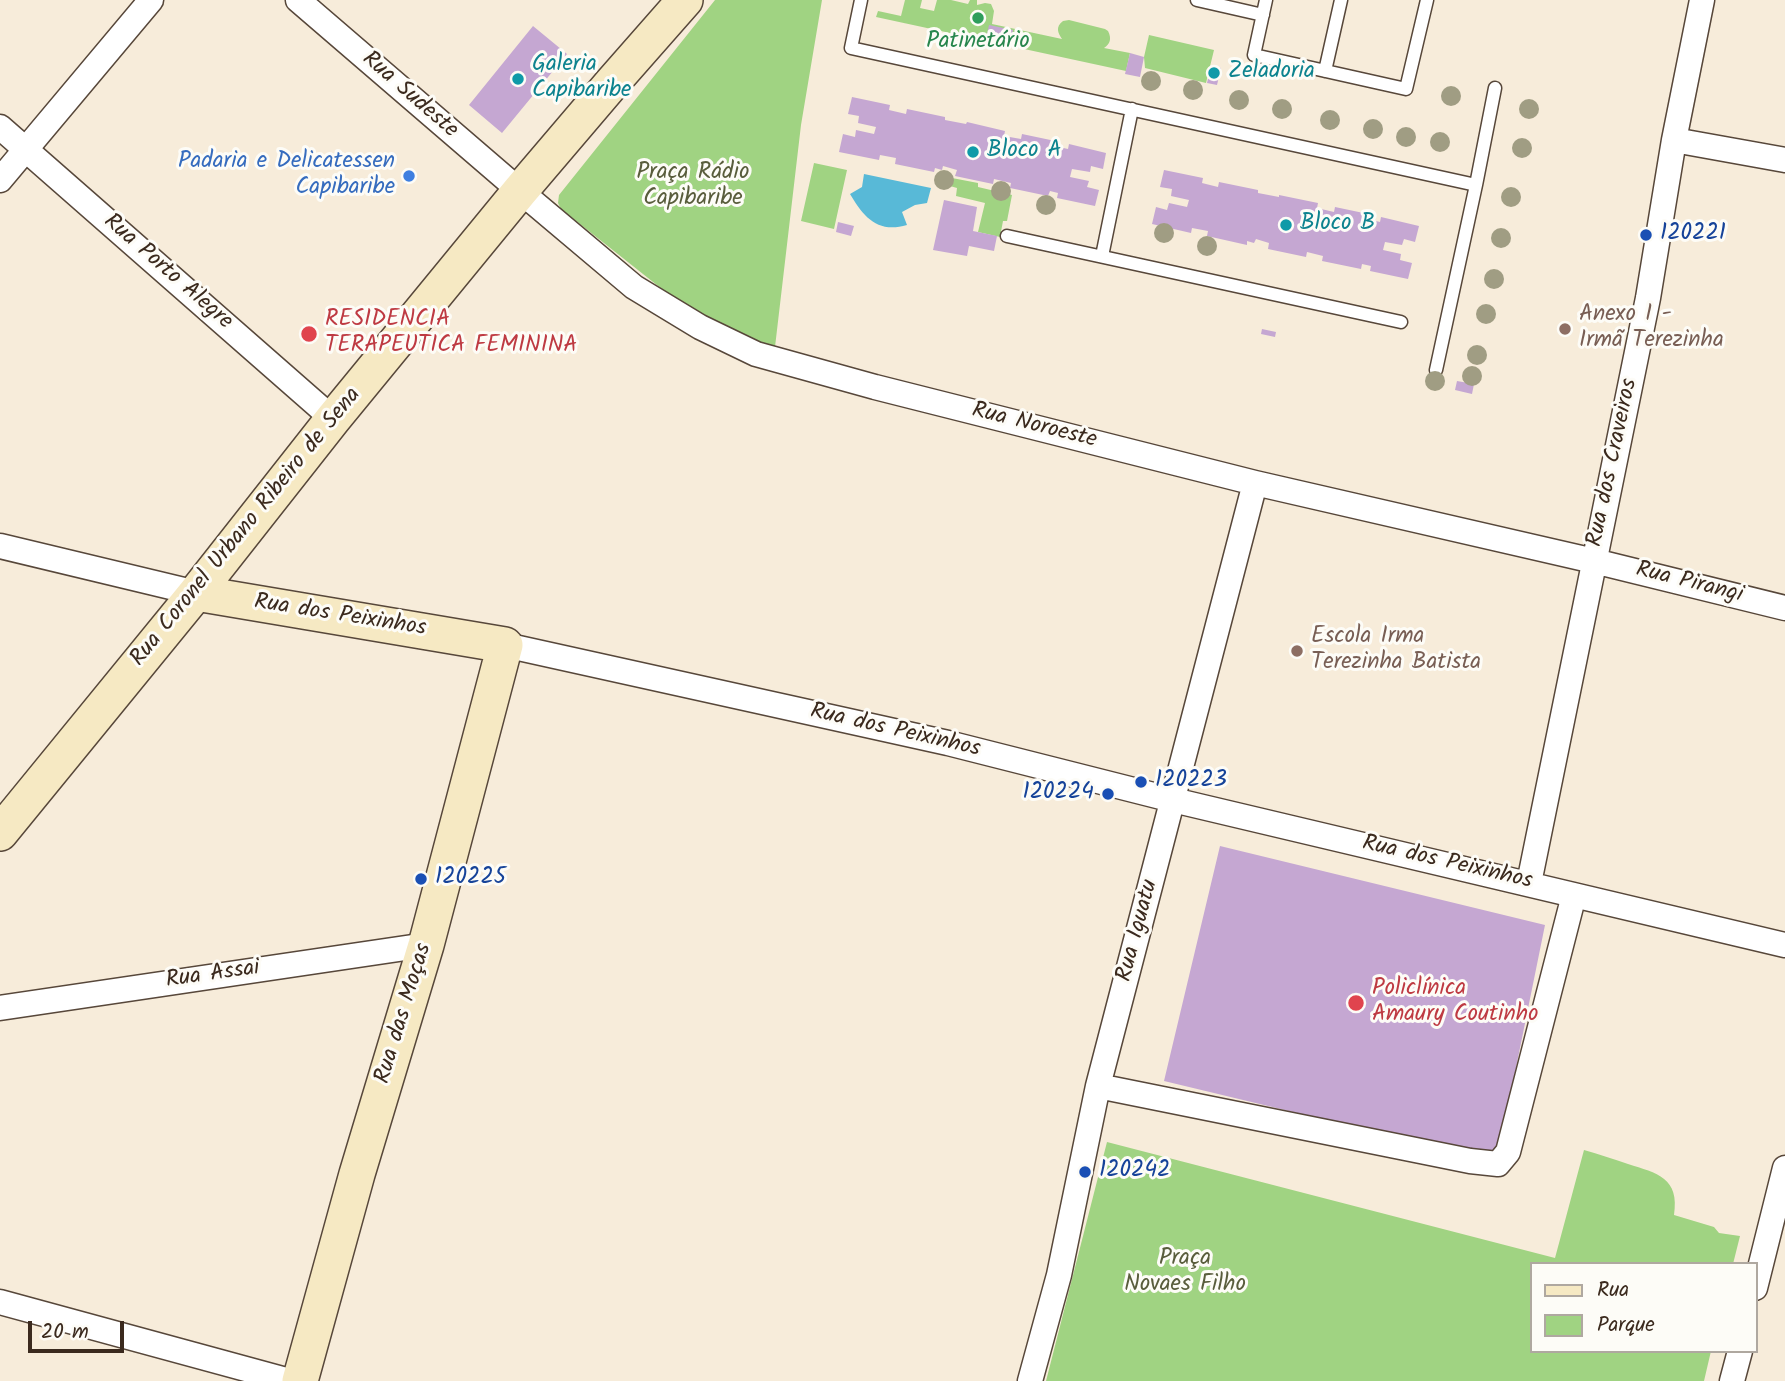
<!DOCTYPE html>
<html>
<head>
<meta charset="utf-8">
<style>
  body { margin:0 }
  #map { position:relative; width:1785px; height:1381px; overflow:hidden; background:#f7ecda; font-family:Kalam,sans-serif }
  canvas { display:block }
  .legend { position:absolute; left:1530px; top:1262px; width:228px; height:91px; box-sizing:border-box; background:#fdfcf7; border:2px solid #afa8a0; margin:0; padding:9px 12px; list-style:none; font-size:21px; color:#3b2a1e }
  .legend li { display:flex; align-items:center; gap:14px; height:35px }
  .legend b { width:35px; border:2px solid #afa8a0 }
  .scale { position:absolute; left:28px; top:1321px; width:96px; height:32px; box-sizing:border-box; border:4px solid #3b2a1e; border-top:0; padding-left:9px; font-size:21px; line-height:24px; white-space:nowrap; color:#3b2a1e; -webkit-text-stroke:5px #fdfcf7; paint-order:stroke }
</style>
</head>
<body>
<div id="map">
<canvas width="1785" height="1381"></canvas>
<ul class="legend">
<li><b style="height:9px;background:#f6e9c3"></b>Rua</li>
<li><b style="height:19px;background:#a0d382"></b>Parque</li>
</ul>
<div class="scale">20 m</div>
</div>
<script>
const ctx = document.querySelector('canvas').getContext('2d');
ctx.lineJoin = 'round';
function fill(path, color) { ctx.fillStyle = color; ctx.fill(path, 'evenodd'); }
function trace(path, color, width, dash) { ctx.strokeStyle = color; ctx.lineWidth = width; ctx.lineCap = dash ? 'butt' : 'round'; ctx.setLineDash(dash || []); ctx.stroke(path); }
function drawText(font, color, halo, rows, align = 'center') {
  ctx.font = font + ' Kalam,sans-serif'; ctx.lineWidth = 6; ctx.setLineDash([]); ctx.textBaseline = 'middle'; ctx.strokeStyle = halo; ctx.fillStyle = color; for (const [text, x, y, turn = 0] of rows) {
    ctx.save(); ctx.translate(x, y); ctx.rotate((+turn || 0) * Math.PI / 180); ctx.textAlign = isNaN(turn) ? turn : align; if (halo) ctx.strokeText(text, 0, 0); ctx.fillText(text, 0, 0); ctx.restore();
  }
}
fill(new Path2D(`
  M715 0H822L801 125 775 347 749 338 718 325 672 297 561 209 558 203 559 195Z
  M905 0H922L920 8 934 11 937 0H951L968 4 970 0H977V5L985 3 991 4 994 11 992 24 1062 39C1058 33 1055 27 1063 21L1069 20 1105 29 1108 31C1112 39 1110 44 1104 48L1130 53 1126 71 876 17 878 11 901 16Z
  M1149 35 1214 50 1206 83 1145 68 1144 57Z
  M814 163 847 170 834 229 801 221Z
  M952 178 978 183V187L1012 195 1007 221H1003L1000 237 978 232 985 203 956 196 957 188 950 186Z
  M1107 1142 1555 1258 1584 1150C1599 1154 1613 1159 1628 1164 1657 1173 1680 1178 1674 1215L1714 1227 1719 1233 1740 1236 1733 1264H1531V1351H1711L1704 1381H1046Z`), '#a0d382');
fill(new Path2D(`
  M864 174 931 188 927 203 915 205 902 212 907 225C877 234 863 216 850 194L862 187Z`), '#58b9d7');
fill(new Path2D(`
  M989 25 1013 30 1010 44 986 39Z
  M533 26 567 54 502 133 469 105Z
  M1130 53 1144 57 1140 77 1125 74Z
  M1211 66 1221 68 1217 85 1207 83Z
  M852 97 890 105 889 110 906 114 907 109 945 117V120L966 124 967 122 1005 131 1004 136 1021 139 1022 134 1060 142 1059 147 1068 149 1069 144 1106 153 1103 169 1091 166 1090 172 1072 169 1070 177 1089 181 1087 187 1099 190 1095 206 1057 198 1058 193 1050 191 1048 196 1010 188 1011 183 994 179 993 184 955 176 957 170 943 166 942 170 935 168 934 172 895 164 896 158 880 155 879 160 839 152 843 134 855 137 856 130 874 134 876 127 858 123 859 116 848 114Z
  M1164 170 1203 178 1202 183 1218 187 1219 182 1258 190V193L1279 197V195L1318 203 1317 208 1334 212 1335 207 1373 215 1372 220 1380 222 1381 217 1419 226 1415 242 1404 239 1402 245 1385 242 1383 250 1401 254 1400 260 1412 263 1408 279 1370 271 1371 266 1362 264 1361 269 1322 261 1323 256 1307 252 1306 257 1268 249 1269 243 1256 239 1254 243 1247 241V245L1207 236 1208 231 1192 228 1191 233 1152 224 1156 207 1167 210 1169 203 1187 207 1189 200 1171 196 1172 189 1160 187Z
  M944 200 977 207 973 231 997 236 994 251 969 246 967 256 933 250Z
  M838 222 854 226 851 236 836 232Z
  M1262 329 1276 332 1275 337 1261 334Z
  M1457 381 1474 384 1472 394 1455 390Z
  M1220 846 1545 925 1497 1161 1164 1081Z`), '#c5a7d2');
const lane = new Path2D(`
  M861 0 851 48 1476 185 1436 370
  M1197 0 1263 15
  M1266 0 1254 55 1406 89 1427 0
  M1325 71 1341 0
  M1476 185 1495 88
  M1007 236 1401 322
  M1102 256 1132 109`);
const street = new Path2D(`
  M298 0 520 191 634 287 700 327 756 354 875 387 1255 483 1594 561 1785 608
  M0 127 333 419
  M1674 140 1785 160
  M0 180 151 0
  M0 546 196 593
  M505 645 948 743 1173 800 1785 945
  M1529 883 1648 298 1674 140 1702 0
  M0 1008 426 945
  M1098 1086 1470 1161 1498 1164 1508 1152 1574 895
  M1755 1288 1785 1168
  M0 1302 290 1381
  M1030 1381 1059 1275 1098 1086 1255 483
  M1732 1381 1740 1351`);
const secondary = new Path2D(`
  M196 593 505 645 426 945 357 1174 300 1381
  M0 833 196 593 333 419 520 191 612 83 685 0`);
trace(lane, '#57473a', 15);
trace(street, '#57473a', 27);
trace(secondary, '#57473a', 38);
trace(lane, '#fff', 12);
trace(street, '#fff', 24);
trace(secondary, '#f6e9c3', 35);
ctx.fillStyle = '#a09d83';
for (const [x, y] of [
  [1151,81],
  [1193,90],
  [1451,96],
  [1239,100],
  [1282,109],
  [1529,109],
  [1330,120],
  [1373,129],
  [1406,137],
  [1440,142],
  [1522,148],
  [944,180],
  [1001,191],
  [1511,197],
  [1046,205],
  [1164,233],
  [1501,238],
  [1207,246],
  [1494,279],
  [1486,314],
  [1477,355],
  [1472,376],
  [1435,381]
]) { ctx.beginPath(); ctx.arc(x, y, 10, 0, 2 * Math.PI); ctx.fill(); }
for (const [x, y, r, color] of [
  [978,18,7,"#2e9e5b"],
  [1214,73,7,"#0f9aa8"],
  [518,79,7,"#0f9aa8"],
  [973,152,7,"#0f9aa8"],
  [409,176,7,"#3f7fe0"],
  [1286,225,7,"#0f9aa8"],
  [1646,235,7,"#1a4fb4"],
  [1565,329,7,"#8d6e63"],
  [309,334,9,"#e0444e"],
  [1297,651,7,"#8d6e63"],
  [1141,782,7,"#1a4fb4"],
  [1108,794,7,"#1a4fb4"],
  [421,879,7,"#1a4fb4"],
  [1356,1003,9,"#e0444e"],
  [1085,1172,7,"#1a4fb4"]
]) { const dot = new Path2D(); dot.arc(x, y, r, 0, 2 * Math.PI); ctx.fillStyle = color; ctx.fill(dot); trace(dot, '#fdfcf7', 2.5); }
drawText('23px', '#27864d', '#fdfcf7', [
  ["Patinetário",978,43]
]);
drawText('23px', '#0d838f', '#fdfcf7', [
  ["Galeria",532,66],
  ["Capibaribe",532,92],
  ["Zeladoria",1228,73],
  ["Bloco A",987,152],
  ["Bloco B",1300,225]
], 'left');
drawText('23px', '#3b2a1e', '#fdfcf7', [
  ["Rua Sudeste",409,96,41],
  ["Rua Porto Alegre",167,273,41],
  ["Rua Noroeste",1034,427,14],
  ["Rua dos Craveiros",1614,463,-78],
  ["Rua Coronel Urbano Ribeiro de Sena",247,528,-51],
  ["Rua Pirangi",1689,584,14],
  ["Rua dos Peixinhos",340,617,9],
  ["Rua dos Peixinhos",895,732,13],
  ["Rua dos Peixinhos",1447,864,13],
  ["Rua Iguatu",1139,931,-75],
  ["Rua Assai",213,976,-8],
  ["Rua das Moças",405,1014,-73]
]);
drawText('23px', '#366cbe', '#fdfcf7', [
  ["Padaria e Delicatessen",395,163],
  ["Capibaribe",395,189]
], 'right');
drawText('23px', '#595d3c', '#fdfcf7', [
  ["Praça Rádio",693,174],
  ["Capibaribe",693,200],
  ["Praça",1185,1260],
  ["Novaes Filho",1185,1286]
]);
drawText('23px', '#164399', '#fdfcf7', [
  ["120221",1660,235],
  ["120223",1155,782],
  ["120224",1094,794,"right"],
  ["120225",435,879],
  ["120242",1099,1172]
], 'left');
drawText('23px', '#785e54', '#fdfcf7', [
  ["Anexo I -",1579,316],
  ["Irmã Terezinha",1579,342],
  ["Escola Irma",1311,638],
  ["Terezinha Batista",1311,664]
], 'left');
drawText('23px', '#be3a42', '#fdfcf7', [
  ["RESIDENCIA",325,321],
  ["TERAPEUTICA FEMININA",325,347],
  ["Policlínica",1372,990],
  ["Amaury Coutinho",1372,1016]
], 'left');
</script>
</body>
</html>
